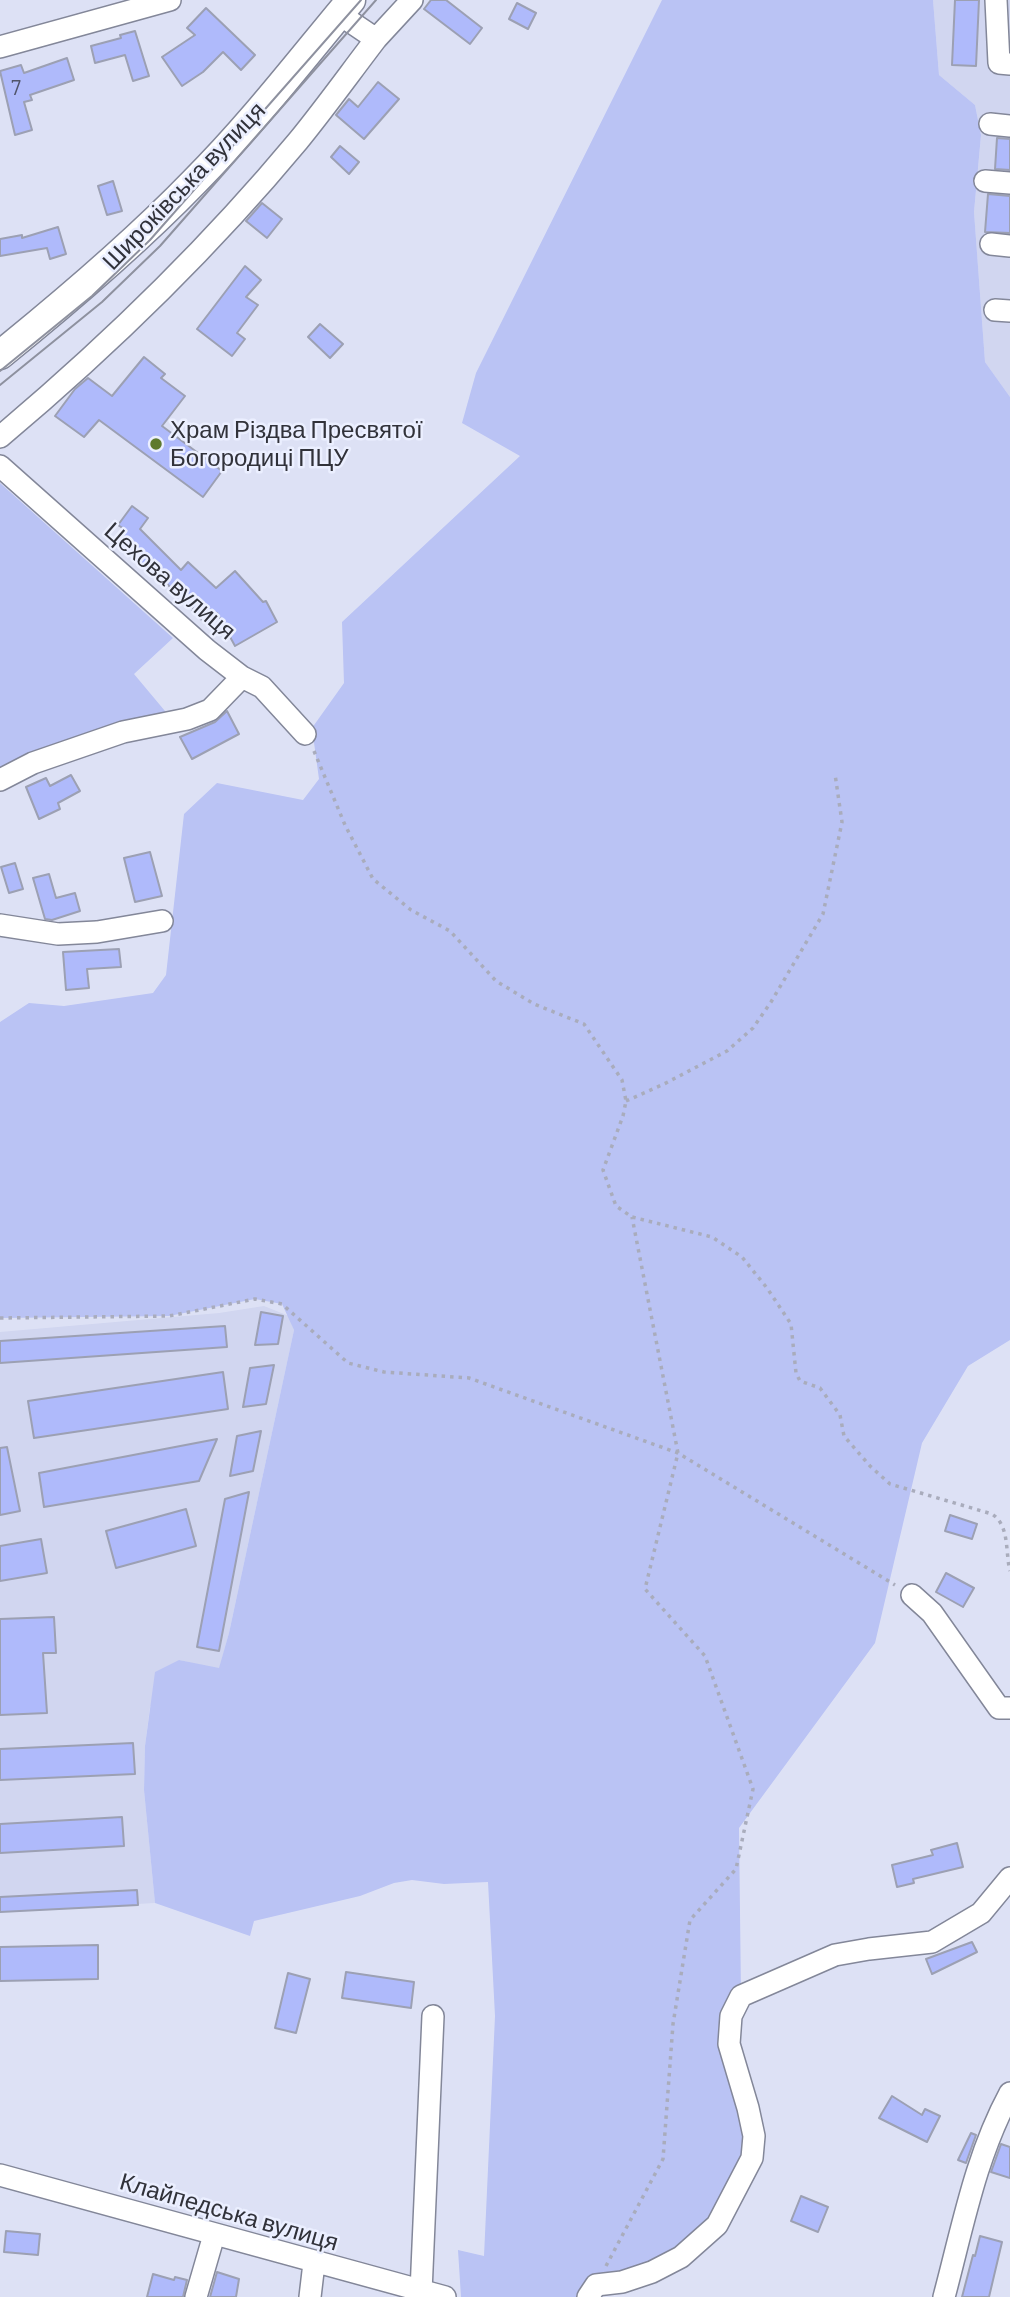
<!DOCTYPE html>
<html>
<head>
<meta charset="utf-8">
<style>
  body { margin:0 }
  canvas { display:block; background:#dde1f5 }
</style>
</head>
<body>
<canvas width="1010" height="2297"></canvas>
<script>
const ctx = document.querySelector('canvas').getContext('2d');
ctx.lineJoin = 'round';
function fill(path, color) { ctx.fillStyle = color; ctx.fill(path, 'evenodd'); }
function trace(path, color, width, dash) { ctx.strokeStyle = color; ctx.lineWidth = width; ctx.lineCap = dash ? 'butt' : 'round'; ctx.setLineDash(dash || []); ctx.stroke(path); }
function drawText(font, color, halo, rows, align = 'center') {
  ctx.font = font + ' Barlow,sans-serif'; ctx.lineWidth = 5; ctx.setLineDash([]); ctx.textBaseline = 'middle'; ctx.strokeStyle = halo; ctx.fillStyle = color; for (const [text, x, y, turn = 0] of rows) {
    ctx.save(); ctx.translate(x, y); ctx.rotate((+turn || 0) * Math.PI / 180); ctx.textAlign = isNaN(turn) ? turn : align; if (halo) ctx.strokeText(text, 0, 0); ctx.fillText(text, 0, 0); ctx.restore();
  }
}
fill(new Path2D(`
  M933 0H1010V397L985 362 974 212 981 135 975 105 939 75Z
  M264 1306 289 1316 294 1330 229 1633 219 1669 179 1660 150 1707 145 1746 144 1790 155 1903 0 1912V1332L219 1313Z`), '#d1d6f0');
fill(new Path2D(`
  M662 0H933L939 75 975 105 981 135 974 212 985 362 1010 397V1340L968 1366 922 1443 875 1643 739 1828 741 1996 731 2016 754 2136 717 2225 681 2257 588 2297H461L458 2250 484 2256 495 2016 488 1882 444 1884 412 1880 394 1883 360 1896 254 1921 250 1936 155 1903 144 1790 145 1746 155 1672 179 1660 219 1668 229 1633 294 1330 282 1304 255 1299 169 1316 0 1318V1022L29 1003 64 1006 153 993 166 975 184 814 217 783 303 800 319 779 312 728 344 683 342 622 520 456 462 423 476 373Z
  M0 483 173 638 134 674 170 717 0 771Z`), '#bac3f4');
const building = new Path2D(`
  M431 0H446L482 28 470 44 424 9Z
  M955 0H979L976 66 952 65Z
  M517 3 536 13 528 29 509 19Z
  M206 8 255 55 241 70 223 52 203 72 182 86 162 57 195 35 187 28Z
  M135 31 149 76 133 81 125 55 95 63 91 46 121 38 120 35Z
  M67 58 74 80 30 95 32 100 24 102 32 130 15 135 0 71 21 65 24 73Z
  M378 82 399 99 364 139 336 115 349 99 358 107Z
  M997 138 1010 139V170L995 169Z
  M340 146 359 162 349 174 331 157Z
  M113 181 122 211 107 215 98 186Z
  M988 194 1010 196V233L985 232Z
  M262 203 282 219 267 238 246 221Z
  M58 227 66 254 50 259 47 248 0 256V239L22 235V238Z
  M245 266 261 280 246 297 258 305 237 333 245 339 232 356 197 329Z
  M320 324 343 344 330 358 308 337Z
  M144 357 165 374 161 378 185 396 162 426 222 471 203 497 99 420 84 437 55 416 75 389 88 378 112 396Z
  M132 506 148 518 140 529 181 570 188 562 216 588 235 571 263 602 266 601 277 622 235 646 217 613 206 624 192 611 194 609 154 572 153 573 115 541 124 529 118 525Z
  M227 711 239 734 192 759 180 737 215 722Z
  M71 775 80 791 58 803 60 809 39 819 26 787 46 778 50 786Z
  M150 852 162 896 135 902 124 858Z
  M15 863 23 889 9 893 1 867Z
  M49 874 56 898 75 893 80 911 52 920 45 919 33 878Z
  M119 949 121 967 87 969 89 988 66 990 63 952Z
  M261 1312 283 1316 278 1344 255 1345Z
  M225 1326 227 1347 0 1363V1341Z
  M274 1365 266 1404 243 1407 250 1368Z
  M223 1372 228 1409 34 1438 28 1401Z
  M261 1431 253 1471 230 1476 237 1436Z
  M217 1439 199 1481 44 1507 39 1473Z
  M7 1447 20 1511 0 1515V1448Z
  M249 1492 219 1651 197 1647 225 1499Z
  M186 1509 196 1546 116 1568 106 1531Z
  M950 1515 977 1524 972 1539 945 1531Z
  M41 1539 47 1573 0 1581V1546Z
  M946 1573 974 1588 963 1607 936 1592Z
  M54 1617 56 1653H43L47 1713 0 1715V1619Z
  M133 1743 135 1774 0 1780V1749Z
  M122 1817 124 1846 0 1853V1824Z
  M957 1843 963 1867 913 1879 914 1883 897 1887 892 1865 933 1855 931 1850Z
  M137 1890 138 1905 0 1912V1897Z
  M972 1942 977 1952 932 1974 926 1959Z
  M98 1945V1979L0 1981V1947Z
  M346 1972 414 1982 411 2008 342 1998Z
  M288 1973 310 1979 296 2033 275 2028Z
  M892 2096 922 2115 925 2109 940 2116 927 2142 879 2118Z
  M971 2133 976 2135 966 2163 958 2160Z
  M1001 2144 1010 2147V2178L991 2172Z
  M801 2196 828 2207 818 2232 791 2221Z
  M6 2231 40 2234 38 2255 4 2252Z
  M980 2236 1002 2242 989 2297H962L973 2255 975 2256Z
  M217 2272 239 2279 236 2297H210Z
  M153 2274 174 2280 175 2277 187 2280 183 2297H147Z`);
fill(building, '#afbafb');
trace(building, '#9ca0b3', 2);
const minor = new Path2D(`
  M996 0 999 63 1010 64
  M376 39 412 0
  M0 47 170 0
  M990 124 1010 126
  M985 181 1010 183
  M991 244 1010 246
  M995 310 1010 311
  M0 437C107 347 209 248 298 141 325 108 350 73 376 39L339 14
  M0 466 207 650 242 677 262 687 305 734
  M0 780 33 763 123 732 187 719 210 710 242 677
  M0 925 58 934 97 932 162 921
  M912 1595 932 1613 999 1708H1010
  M0 2175 445 2297
  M421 2292 433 2016
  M196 2297 214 2235
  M310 2297 314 2263
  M588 2297 596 2285 622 2282 652 2272 681 2257 717 2225 752 2158 754 2136 748 2108 729 2044 731 2016 741 1996 835 1955 869 1949 932 1942 981 1913 1010 1878
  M944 2297C963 2226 975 2158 1010 2093`);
const major = new Path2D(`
  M0 355C68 300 134 244 195 181 251 125 300 61 351 0`);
trace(minor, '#838799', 24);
trace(major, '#838799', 31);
trace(new Path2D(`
  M314 751 345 825 373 879 411 910 450 931 496 981 534 1004 584 1024 622 1080 626 1101 623 1116 603 1170 616 1206 632 1217 712 1237 742 1257 767 1288 791 1324 796 1373 800 1381 820 1388 840 1415 844 1436 870 1466 890 1484 992 1514C1010 1526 1005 1551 1010 1571
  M626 1101 664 1084 727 1051 753 1028 771 1002 823 914 842 822 835 774
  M0 1318 169 1316 255 1299 282 1304 348 1363 384 1372 469 1378 678 1453 895 1585
  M606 2266 663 2159 673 2024 690 1920 736 1869 753 1789 705 1656 645 1589 678 1453 632 1217`), '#a9acbc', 3.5, [3.5, 5]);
trace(minor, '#fff', 21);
trace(major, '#fff', 28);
trace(new Path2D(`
  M0 371 92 296 150 240 361 0
  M0 385 102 302 160 246 376 0`), '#8e919f', 2);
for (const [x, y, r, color] of [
  [156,444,7,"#5e7a2e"]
]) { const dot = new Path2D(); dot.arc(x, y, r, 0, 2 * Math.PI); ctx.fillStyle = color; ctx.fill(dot); trace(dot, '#ebefff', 2.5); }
drawText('21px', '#50546a', null, [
  ["7",16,88]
]);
drawText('24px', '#31323a', '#ebefff', [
  ["Широківська вулиця",184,186,-46],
  ["Цехова вулиця",170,581,41],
  ["Клайпедська вулиця",229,2212,16]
]);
drawText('24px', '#31323a', '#ebefff', [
  ["Храм Різдва Пресвятої",170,430],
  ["Богородиці ПЦУ",170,458]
], 'left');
</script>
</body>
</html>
